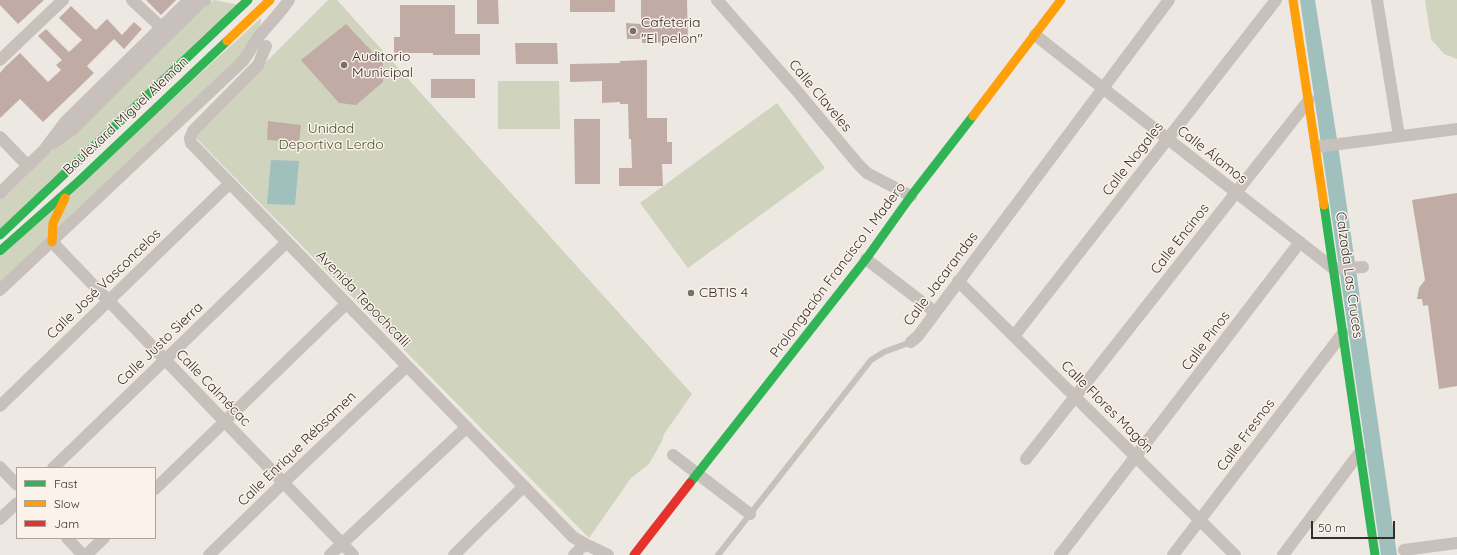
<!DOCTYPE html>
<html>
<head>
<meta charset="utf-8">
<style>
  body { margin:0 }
  #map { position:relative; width:1457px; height:555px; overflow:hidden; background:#eee8e2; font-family:Quicksand,sans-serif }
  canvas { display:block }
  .legend { position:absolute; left:16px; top:467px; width:140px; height:72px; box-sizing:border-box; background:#faf2eb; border:1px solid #aca39e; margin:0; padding:5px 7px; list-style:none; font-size:12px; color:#382d2a }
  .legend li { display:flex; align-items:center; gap:8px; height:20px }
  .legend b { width:20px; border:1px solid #aca39e }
  .scale { position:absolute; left:1311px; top:521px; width:84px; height:18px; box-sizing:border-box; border:2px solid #382d2a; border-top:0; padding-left:5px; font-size:12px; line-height:14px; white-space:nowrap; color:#382d2a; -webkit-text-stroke:3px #faf2eb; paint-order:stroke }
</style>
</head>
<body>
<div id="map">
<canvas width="1457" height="555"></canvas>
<ul class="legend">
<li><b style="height:5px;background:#30b455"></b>Fast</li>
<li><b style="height:5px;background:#ff9f0a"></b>Slow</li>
<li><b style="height:5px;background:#e5322d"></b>Jam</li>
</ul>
<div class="scale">50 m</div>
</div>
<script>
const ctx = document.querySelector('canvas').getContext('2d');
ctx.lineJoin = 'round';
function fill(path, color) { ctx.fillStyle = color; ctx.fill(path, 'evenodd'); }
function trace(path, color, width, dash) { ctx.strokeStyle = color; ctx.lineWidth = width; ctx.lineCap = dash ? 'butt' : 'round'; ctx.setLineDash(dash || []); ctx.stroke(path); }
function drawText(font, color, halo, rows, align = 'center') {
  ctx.font = font + ' Quicksand,sans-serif'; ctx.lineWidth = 3; ctx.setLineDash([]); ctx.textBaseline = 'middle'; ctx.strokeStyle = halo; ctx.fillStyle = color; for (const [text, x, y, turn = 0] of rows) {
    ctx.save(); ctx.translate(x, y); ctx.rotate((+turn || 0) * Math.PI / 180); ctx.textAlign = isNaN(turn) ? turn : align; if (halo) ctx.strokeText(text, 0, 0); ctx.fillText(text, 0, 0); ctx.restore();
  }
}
fill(new Path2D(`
  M214 0 240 5 0 231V195L72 132 202 6Z
  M328 0H337L692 394 664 434 662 441 649 464 631 478 589 538 193 135Z
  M1425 0H1457V59L1444 54 1431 39Z
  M261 18V22L247 52 0 285V257Z
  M498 81H559L560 129H498Z
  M777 103 825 168 688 268 640 203Z`), '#d0d3bd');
fill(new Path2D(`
  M1300 0H1315L1339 152 1397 555H1381Z
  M271 160 299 161 295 205 267 204Z`), '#a0c0be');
fill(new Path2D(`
  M0 0H44L18 24 0 5Z
  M146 0H176L161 15Z
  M477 0H498L499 24H477Z
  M570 0H615V12H570Z
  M641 0H687L688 42 642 43V39H627L626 23 641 24Z
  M400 5H455V34H480V55H433V53H394V37H400Z
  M71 6 96 30 107 19 122 35 134 22 142 29 124 49 114 39 87 66 94 73 43 122 20 99 0 118V73L5 67 20 53 48 82 61 70 56 65 62 60 38 36 46 29 69 52 82 40 59 18Z
  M346 24 383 63V82L356 105 339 103 301 60Z
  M515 43H557L558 64H516Z
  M647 60V118H667V142H672V164H662L663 186H619V168H632L631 139H629L628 104H620V102L602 103V81L570 82V64L620 63V61Z
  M431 79H475V98H431Z
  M574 119H600V184H575Z
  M268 121 301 125 299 142 267 140Z
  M1457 193V386L1439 389 1428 305 1423 306 1422 299H1417L1419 288 1425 280 1412 200Z`), '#c1aca5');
trace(new Path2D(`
  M718 555 871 360 884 352 911 342`), '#c7c0bb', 6);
trace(new Path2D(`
  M132 0 161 27
  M717 0 797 91 858 164 867 173 911 196
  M1377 0 1399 136
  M1035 35 1334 269 1363 267
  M266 46 258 65 193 131 190 138 191 143 573 537 585 544 608 555
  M0 60 63 0
  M0 137 28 166
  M53 143 73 129 202 1 205 0
  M1316 147 1457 129
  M0 193 44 150 65 122 189 0
  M52 242 353 555
  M866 259 935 312
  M958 281 1235 555
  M0 290 242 62C250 53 253 43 260 35 270 23 280 13 289 0
  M1014 336 1276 0
  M911 342 918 336 1169 0
  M0 406 230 183
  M673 455 750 514
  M1026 459 1309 100
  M0 467 17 485
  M53 468 287 242
  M155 489 346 304
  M0 519 17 503
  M67 538 83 555
  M1404 550 1457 543
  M86 555 104 538
  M209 555 283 483 407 366
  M330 555 467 427
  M454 555 524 486
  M574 555 585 544
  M1060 555 1300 242
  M1173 555 1343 333
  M1283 555 1360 452`), '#c7c0bb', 12);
trace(new Path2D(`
  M1324 205 1375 555
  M0 235 248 0
  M0 251 79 181 227 41
  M690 483 866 259 911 196 973 116`), '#30b455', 9);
trace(new Path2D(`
  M1293 0 1324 205
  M227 41 270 0
  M973 116 1061 0
  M52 242 53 223 65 198`), '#ff9f0a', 9);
trace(new Path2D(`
  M634 555 690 483`), '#e5322d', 9);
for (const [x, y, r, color] of [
  [633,31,4,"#786e6a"],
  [344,65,4,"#786e6a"],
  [691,293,4,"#786e6a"]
]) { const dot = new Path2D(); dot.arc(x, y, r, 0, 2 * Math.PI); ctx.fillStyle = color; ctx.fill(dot); trace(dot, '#faf2eb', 1.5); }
drawText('14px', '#382d2a', '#faf2eb', [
  ["Cafeteria",641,23],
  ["\"El pelon\"",641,39],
  ["Auditorio",352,57],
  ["Municipal",352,73],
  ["CBTIS 4",699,293]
], 'left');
drawText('14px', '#382d2a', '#faf2eb', [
  ["Calle Claveles",820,96,50],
  ["Boulevard Miguel Alemán",126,116,-43],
  ["Calle Álamos",1212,155,38],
  ["Calle Nogales",1133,159,-52],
  ["Calle Encinos",1180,239,-52],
  ["Prolongación Francisco I. Madero",838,270,-53],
  ["Calzada Las Cruces",1349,275,82],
  ["Calle Jacarandas",941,279,-53],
  ["Calle José Vasconcelos",104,284,-44],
  ["Avenida Tepochcalli",363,299,46],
  ["Calle Pinos",1206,341,-53],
  ["Calle Justo Sierra",160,344,-44],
  ["Calle Calmécac",213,388,46],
  ["Calle Flores Magón",1107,407,45],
  ["Calle Fresnos",1246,435,-53],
  ["Calle Enrique Rébsamen",297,449,-44]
]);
drawText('14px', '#49562e', '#faf2eb', [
  ["Unidad",331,129],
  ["Deportiva Lerdo",331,145]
]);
</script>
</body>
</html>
